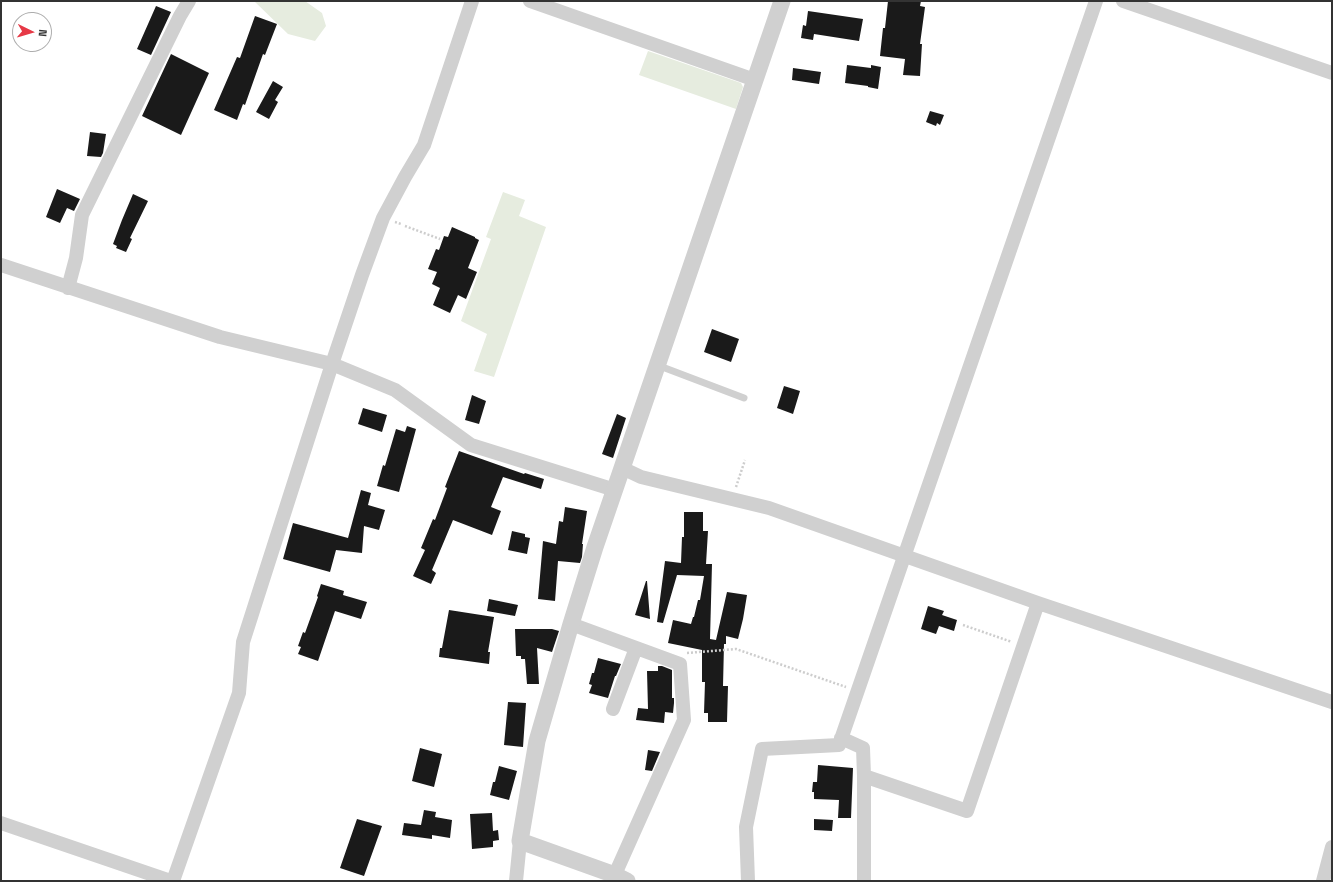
<!DOCTYPE html>
<html>
<head>
<meta charset="utf-8">
<style>
  body { margin:0 }
  #map { position:relative; width:1333px; height:882px; overflow:hidden; background:#fff; font-family:"Space Grotesk",sans-serif }
  canvas { display:block }
  .frame { position:absolute; inset:0; border:2px solid #333; pointer-events:none }
  .north { position:absolute; left:12px; top:12px; width:40px; height:40px; box-sizing:border-box; background:#fff; border:1px solid #adadad; border-radius:50%; rotate:95deg; font-size:11px; font-weight:700; line-height:16px; text-align:center; color:#333 }
  .north::after { content:''; display:block; margin:auto; width:14px; height:18px; background:#e63946; clip-path:polygon(50% 0,100% 100%,50% 72%,0 100%) }
</style>
</head>
<body>
<div id="map">
<canvas width="1333" height="882"></canvas>
<div class="frame"></div>
<div class="north">N</div>
</div>
<script>
const ctx = document.querySelector('canvas').getContext('2d');
ctx.lineJoin = 'round';
function fill(path, color) { ctx.fillStyle = color; ctx.fill(path, 'evenodd'); }
function trace(path, color, width, dash) { ctx.strokeStyle = color; ctx.lineWidth = width; ctx.lineCap = dash ? 'butt' : 'round'; ctx.setLineDash(dash || []); ctx.stroke(path); }
fill(new Path2D(`
  M254 1H305L322 13 326 26 315 41 288 34Z
  M648 51 741 83 743 87 736 109 639 75Z
  M503 192 525 200 519 216 546 227 494 377 474 371 487 334 461 321 491 239 486 237Z`), '#e6ecdf');
fill(new Path2D(`
  M888 1H921L920 6 925 7 920 44H922L920 76 903 75 905 59 880 56 883 28H885Z
  M156 6 171 12 151 55 137 49Z
  M808 11 863 19 859 41 814 34 813 40 801 38 803 25 806 26Z
  M255 16 277 24 265 55 263 54 245 105 243 104 237 120 214 110 237 57 240 58Z
  M171 54 209 73 181 135 142 116Z
  M847 65 871 68V65L881 67 878 89 868 87V86L845 83Z
  M793 68 821 72 819 84 792 80Z
  M273 81 283 87 275 100 278 102 269 119 256 112Z
  M930 111 944 115 940 125 937 123 936 126 926 122Z
  M90 132 106 134 103 153 101 157 87 156Z
  M57 189 80 199 74 211 67 208 60 223 46 217Z
  M133 194 148 201 130 238 132 239 126 252 116 248 117 246 113 244 122 220Z
  M452 227 475 237V238L479 240 468 268 477 272 466 299 458 295 450 313 433 305 440 288 432 284 437 272 428 269 436 249 439 250 444 236 448 237Z
  M712 329 739 339 731 362 704 352Z
  M784 386 800 391 793 414 777 408Z
  M472 395 486 401 479 424 465 420Z
  M363 408 387 415 382 432 358 424Z
  M617 414 626 418 613 458 602 454Z
  M407 426 416 429 399 492 377 486 383 465 385 466 396 429 405 432Z
  M459 451 524 474 525 473 544 479 541 489 503 477 491 507 501 511 492 535 453 520 432 570 436 573 431 584 413 576 425 550 421 548 433 519 435 520 447 488 445 487Z
  M361 490 371 493 368 505 385 510 379 530 364 526 362 553 336 550 330 572 283 559 293 523 348 538Z
  M565 507 587 511 582 544H583L582 557 580 563 558 561 555 601 538 599 543 541 556 544 559 521 563 522Z
  M684 512H703V531H708L706 564H712L710 639 716 640 727 592 747 595 743 619 738 639 726 636V644H724L723 686H728L727 722H708V713H704L705 682H702V650L668 643 673 620 691 624 693 617H694L698 600H700L704 576 677 575 663 623 657 622 665 561 681 563 682 537H684Z
  M512 531 525 534V537L530 538 527 554 508 550Z
  M646 581H647L650 619 635 615Z
  M321 584 344 591 343 595 367 602 361 619 335 611 318 661 298 654 301 647 298 646 303 632 305 633 318 597 317 596Z
  M489 599 518 605 515 616 487 611Z
  M928 606 944 611 942 615 957 620 954 631 939 626 936 634 921 629Z
  M449 610 494 617 488 652H490L489 664 439 657 440 648H442Z
  M515 629H552L559 631 552 652 537 648 539 684H527L525 659H521V656H516Z
  M598 658 621 664 616 676H615L608 698 589 693 592 685 589 684 592 673H594Z
  M658 666H662L672 670V698H674V703L673 713 665 712 664 723 636 720 638 708 648 709 647 671H658Z
  M508 702 526 703 523 747 504 745Z
  M420 748 442 754 434 787 412 781Z
  M648 750 660 752 652 771 645 770Z
  M818 765 853 768 851 818H838L839 800 814 799V792H812L813 782H817Z
  M499 766 517 771 509 800 490 795 493 782H495Z
  M424 810 436 812 435 817 452 820 450 838 432 835V839L402 835 404 823 421 825Z
  M492 813 493 831 498 830 499 840 493 841V847L472 849 470 814Z
  M357 819 382 826 364 876 340 868Z
  M814 819 833 820 832 831 814 830Z`), '#1a1a1a');
trace(new Path2D(`
  M395 222 401 224
  M405 226 440 239
  M736 487 745 460
  M963 625 1012 642
  M687 653 736 649 846 687`), '#cdcdcd', 2.5, [2, 2]);
trace(new Path2D(`
  M657 365 744 398`), '#d0d0d0', 7);
trace(new Path2D(`
  M530 1 755 80
  M1123 1 1332 73
  M1 265 220 337 332 364 395 390 471 445 615 490
  M68 288 76 258 82 215 180 16 189 1
  M622 468 641 477 769 508 1038 603 1332 702
  M571 624 680 664 684 720 612 881
  M613 709 636 648
  M841 738 863 748 864 776
  M1 823 171 881
  M173 881 239 693 243 642 332 364 362 275 383 218 405 177 424 145 472 1
  M516 881 520 841
  M748 881 746 827 762 749 839 745 1096 1
  M864 881V776L967 811 1038 603
  M1323 881 1332 847`), '#d0d0d0', 14);
trace(new Path2D(`
  M627 881 615 875 520 841 537 741 571 624 595 547 782 1`), '#d0d0d0', 17);
</script>
</body>
</html>
